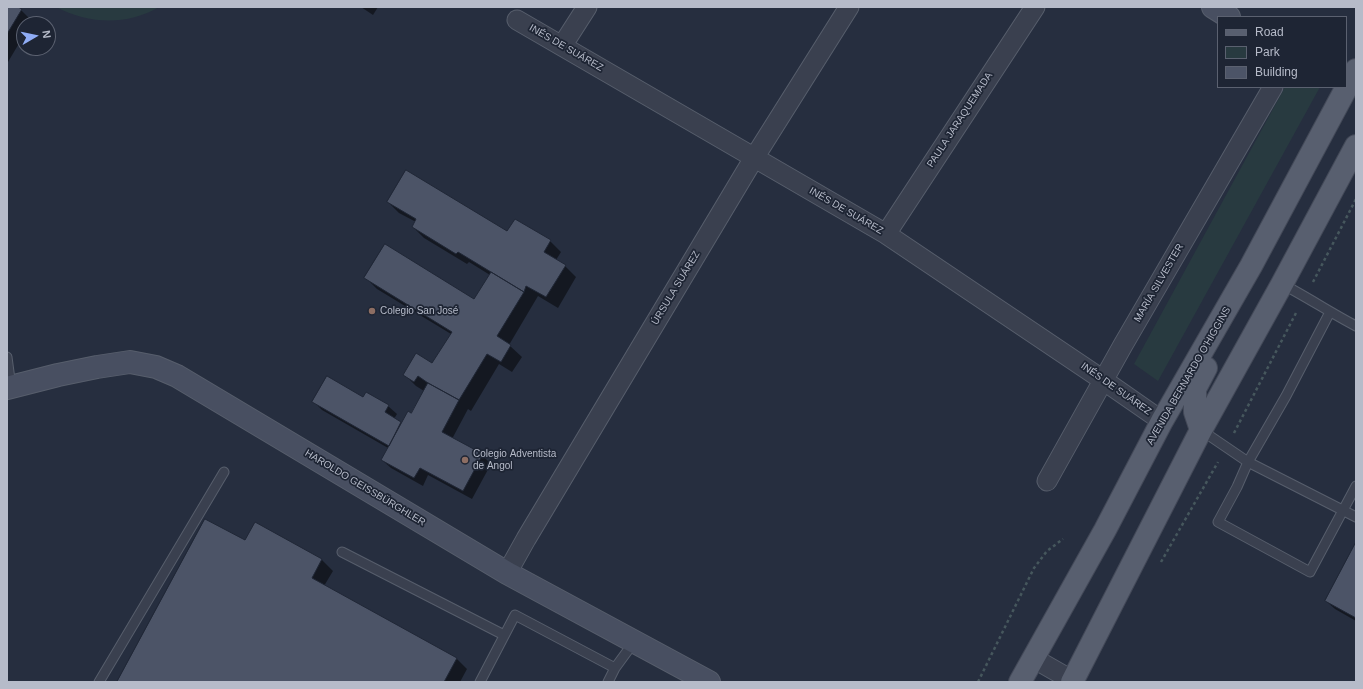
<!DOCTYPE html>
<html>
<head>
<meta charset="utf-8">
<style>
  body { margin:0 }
  #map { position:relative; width:1363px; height:689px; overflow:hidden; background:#262e3f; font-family:Arial,sans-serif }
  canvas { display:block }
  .frame { position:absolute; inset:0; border:8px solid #b6bbc9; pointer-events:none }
  .legend { position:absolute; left:1217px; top:16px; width:130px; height:72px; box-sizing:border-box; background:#1e2534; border:1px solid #5b6170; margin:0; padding:5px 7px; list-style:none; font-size:12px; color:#b6bbc9 }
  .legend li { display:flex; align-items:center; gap:8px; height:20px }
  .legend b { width:20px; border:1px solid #5b6170 }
  .north { position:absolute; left:16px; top:16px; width:40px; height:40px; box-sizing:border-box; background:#1e2534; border:1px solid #5b6170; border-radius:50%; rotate:81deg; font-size:11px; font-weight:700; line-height:16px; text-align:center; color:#b6bbc9 }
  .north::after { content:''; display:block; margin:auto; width:14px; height:18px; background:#8facf5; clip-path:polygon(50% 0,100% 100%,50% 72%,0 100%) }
</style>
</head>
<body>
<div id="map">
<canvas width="1363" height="689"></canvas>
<div class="frame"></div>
<ul class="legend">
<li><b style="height:5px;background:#585f6f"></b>Road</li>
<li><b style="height:11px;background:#283a40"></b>Park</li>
<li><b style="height:11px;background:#4c5467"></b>Building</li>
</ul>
<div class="north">N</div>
</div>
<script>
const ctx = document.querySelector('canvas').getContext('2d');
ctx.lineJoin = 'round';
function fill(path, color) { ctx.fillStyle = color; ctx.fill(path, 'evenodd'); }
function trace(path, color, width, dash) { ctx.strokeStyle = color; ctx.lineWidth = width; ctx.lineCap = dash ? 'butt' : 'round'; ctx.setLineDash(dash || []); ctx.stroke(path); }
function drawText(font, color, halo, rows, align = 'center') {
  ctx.font = font + ' Arial,sans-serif'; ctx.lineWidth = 3.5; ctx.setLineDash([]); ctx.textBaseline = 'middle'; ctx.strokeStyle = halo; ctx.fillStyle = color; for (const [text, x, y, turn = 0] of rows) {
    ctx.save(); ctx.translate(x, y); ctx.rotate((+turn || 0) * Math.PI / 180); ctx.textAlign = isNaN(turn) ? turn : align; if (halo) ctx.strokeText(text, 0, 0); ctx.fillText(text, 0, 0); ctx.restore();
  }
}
fill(new Path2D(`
  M56 7H159C127 26 88 24 56 7Z
  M1285 87H1320L1158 381 1134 364Z`), '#283a40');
fill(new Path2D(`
  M7 7H16L21 10 32 21 30 24H24V35L8 62 7 61Z
  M361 7H378L373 15Z
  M388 202 508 232 550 241 561 252 556 260 565 266 576 277 558 308 538 296 509 345 522 357 512 372 499 364 471 411 468 409 452 439 482 455 491 464 472 499 428 475 423 486 391 468 382 460 388 448 322 410 314 402 363 398 388 406 397 414 394 419 402 424 412 414 424 391 416 386 405 375 433 364 451 334 377 289 366 278 474 300 490 275 469 262 467 264 424 238 413 227 416 222 399 213Z
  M255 524 322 560 333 571 324 586 456 658 467 669 460 682H118L246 542Z
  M1356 544V621L1335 609 1326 601Z`), '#0007');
const building = new Path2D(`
  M7 7H18L22 9 7 34Z
  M406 170 507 231 515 219 551 240 544 252 566 265 546 297 526 286 524 292 458 252 456 254 412 227 416 219 387 202Z
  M385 244 474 299 491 272 524 292 497 336 511 345 501 362 487 354 459 400 428 383 418 376 414 382 403 375 416 353 432 363 452 332 364 278Z
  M327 376 363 397 366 392 389 405 385 412 401 422 389 446 312 402Z
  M428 383 459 400 442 432 483 454 463 491 420 468 414 478 381 460 408 411 411 413Z
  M205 519 245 540 255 522 322 559 312 578 457 658 444 682H117Z
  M1356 542V618L1325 601Z`);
fill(building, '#4c5467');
trace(building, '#202736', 1);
const lane = new Path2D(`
  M1282 284C1307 297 1331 313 1356 326
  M1330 312 1286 396 1248 462 1237 487 1218 522 1310 572 1356 486
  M7 357 11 387
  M1201 430 1248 462 1356 517
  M342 552 504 635
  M615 668 634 642
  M99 682 224 472
  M480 682 515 615 615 668 608 682`);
const street = new Path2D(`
  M517 20 886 234 1103 380 1162 421
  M562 46 587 7
  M886 234 1035 7
  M1047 481 1123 345 1273 87
  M507 573 526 539 754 158 849 7
  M1033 658 1075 682`);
const secondary = new Path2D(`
  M1213 7 1229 17
  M7 388 58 375 97 367 130 362 156 367 177 376 507 573 709 682`);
const primary = new Path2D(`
  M1201 430 1195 412V389L1206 368
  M1020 682 1105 530 1162 421 1251 266 1356 70
  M1072 682 1201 430 1282 284 1356 146`);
trace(lane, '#575e6c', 11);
trace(street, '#575e6c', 21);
trace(secondary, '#575e6c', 24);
trace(primary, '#434958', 24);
trace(new Path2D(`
  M1313 282 1356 199
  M1234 433 1297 311
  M1161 562 1218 462
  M978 682 1034 568 1047 551 1063 539`), '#46575d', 2.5, [3, 3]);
trace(lane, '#3a404f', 9);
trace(street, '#3a404f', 19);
trace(secondary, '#484f61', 22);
trace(primary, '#585f6f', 22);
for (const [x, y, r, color] of [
  [372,311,4,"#8d6e63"],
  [465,460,4,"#8d6e63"]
]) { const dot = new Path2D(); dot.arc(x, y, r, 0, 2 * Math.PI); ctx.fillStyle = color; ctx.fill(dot); trace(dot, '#1e2534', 1.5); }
drawText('10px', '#b6bbc9', '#1e2534', [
  ["INÉS DE SUÁREZ",566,48,30],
  ["PAULA JARAQUEMADA",960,120,-57],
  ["INÉS DE SUÁREZ",846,211,30],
  ["MARÍA SILVESTER",1159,283,-60],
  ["ÚRSULA SUÁREZ",676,288,-59],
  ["AVENIDA BERNARDO O'HIGGINS",1189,376,-60],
  ["INÉS DE SUÁREZ",1116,389,35],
  ["HAROLDO GEISSBÜRGHLER",365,488,31]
]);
drawText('10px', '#b6bbc9', '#1e2534', [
  ["Colegio San José",380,311],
  ["Colegio Adventista",473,454],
  ["de Angol",473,466]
], 'left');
</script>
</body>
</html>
